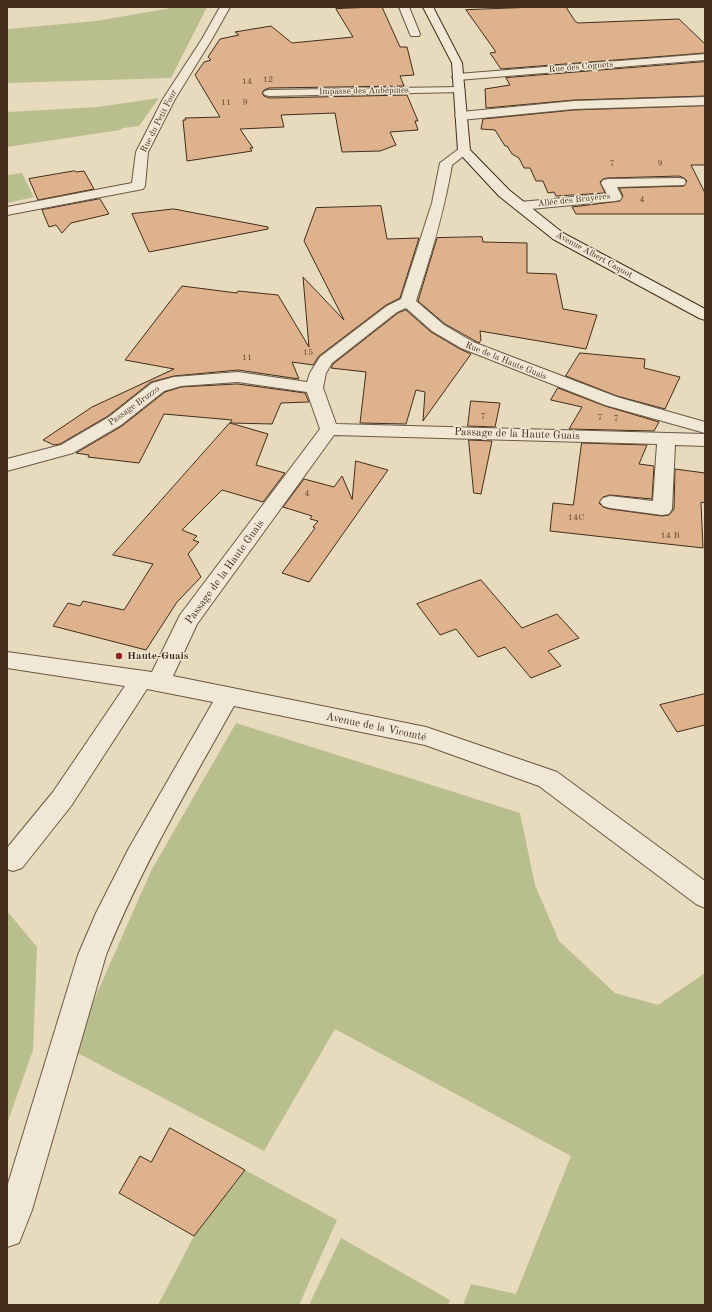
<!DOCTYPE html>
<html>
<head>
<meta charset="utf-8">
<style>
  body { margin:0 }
  #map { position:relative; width:712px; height:1312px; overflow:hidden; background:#e8dabd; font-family:"Old Standard TT",serif }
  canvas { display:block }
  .frame { position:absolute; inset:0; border:8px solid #412d1a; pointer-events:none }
</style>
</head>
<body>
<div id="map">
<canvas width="712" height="1312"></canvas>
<div class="frame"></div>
</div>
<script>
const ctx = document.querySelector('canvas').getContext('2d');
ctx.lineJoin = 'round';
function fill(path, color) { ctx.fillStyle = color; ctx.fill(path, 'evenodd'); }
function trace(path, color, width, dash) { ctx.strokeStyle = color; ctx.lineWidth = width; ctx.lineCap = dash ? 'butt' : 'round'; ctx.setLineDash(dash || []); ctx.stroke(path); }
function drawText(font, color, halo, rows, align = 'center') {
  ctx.font = font + ' "Old Standard TT",serif'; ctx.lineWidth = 3; ctx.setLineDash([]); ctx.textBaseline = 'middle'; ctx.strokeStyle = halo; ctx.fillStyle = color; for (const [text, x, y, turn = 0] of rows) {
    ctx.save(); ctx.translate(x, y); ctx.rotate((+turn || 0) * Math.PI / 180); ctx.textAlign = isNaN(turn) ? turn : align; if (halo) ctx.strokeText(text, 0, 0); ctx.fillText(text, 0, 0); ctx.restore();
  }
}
fill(new Path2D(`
  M177 7H207L171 78 7 83V29L96 21Z
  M159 98 139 126 123 128 120 130 7 147V112L98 107Z
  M22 173 34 197 7 203V175Z
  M236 723 520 813 535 885 559 941 615 993 658 1005 705 973V1305H463L471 1284 516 1294 571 1156 335 1029 264 1151 72 1050 151 871Z
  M7 911 37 947 33 1050 7 1124Z
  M245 1170 337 1220 299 1305H158L194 1236Z
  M341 1238 450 1300 448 1305H309Z`), '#b9be8f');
const building = new Path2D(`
  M382 7 400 47H407L414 75 400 76 404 86 269 88 264 90 262 93 264 96 269 98 407 95 418 121H415L418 130 390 132 396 145 380 151 342 152 335 113 281 115 284 127 240 129 253 148H250L252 151 187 161 183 120H186L185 118 220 117 195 75 204 62 211 60 208 57 220 39 239 35 235 32 271 26 292 43 353 37 336 9Z
  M536 7H566L575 21 578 23 679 19 705 44V53L501 69 490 53 496 52 466 10Z
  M705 62V96L574 100 486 108 485 89 510 85 506 78Z
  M705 106V165H691L705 193V214H576L572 207 620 201 623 196 619 188 684 186 687 181 684 178 679 176 608 178 603 179 600 182 605 193 556 196 554 192 548 193 543 181H536L530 168H524L519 158 512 154 507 146H505L495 130 481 129 483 119 574 110Z
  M75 171 76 172 84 171 94 189 38 200 29 179Z
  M100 199 109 214 71 223 62 233 56 225 49 227 42 210Z
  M381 206 387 239 419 238 400 298 386 305 319 356 313 365 292 362 299 379 238 370 174 376 151 382 108 416 60 444 54 445 43 440 92 407 174 369 125 360 182 286 237 293 238 291 278 295 309 347 303 277 344 320 304 241 316 208Z
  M174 209 268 227V229L149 252 132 214Z
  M482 237 483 242 527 243V273L556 274 563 309 597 315 586 349 480 331 481 340 479 343 445 324 418 301 437 238Z
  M406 310 431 332 460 349 471 354 423 421 425 392 416 390 406 424 360 423 366 372 331 368 333 364 398 313Z
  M580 353 645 359 644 368 680 377 665 409 617 396 566 376Z
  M238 384 305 393 309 402 281 403 272 424 230 423 232 420 164 414 139 463 88 457 89 455 76 453 122 426 165 392 181 387Z
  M558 388 605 406 659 422 654 431 569 429 582 407 551 400Z
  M471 401 500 403 495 427 468 426Z
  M230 423 268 434 256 465 285 473 263 502 222 490 182 530 197 536 193 540 199 542 188 554 201 577 177 602 146 650 53 626 68 603 80 606 83 601 124 610 153 564 113 555Z
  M469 440 492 441 481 494 474 493Z
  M582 443 647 445 639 464 654 466 652 499 610 495 603 497 599 503 603 507 610 509 662 516 669 515 674 509 675 469 705 473V503L701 502 703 548 550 531 553 503 573 505Z
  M356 461 388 470 309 582 282 573 315 528 313 527 318 521 310 519 312 516 283 507 304 479 334 487 342 476 352 499Z
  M481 580 522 628 557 614 579 638 548 651 561 666 531 678 505 647 478 657 456 629 440 635 417 604Z
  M705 694V725L677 732 660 705Z
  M170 1128 245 1170 194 1236 119 1193 140 1156 151 1162Z`);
fill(building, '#deb28c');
trace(building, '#412d1a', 1);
const street = new Path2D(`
  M220 7H230L212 39 175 99 148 152 145 186 143 189 7 215V207L132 183 136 152 163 99 202 39Z
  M399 7H409L420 34 419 36H411L410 34Z
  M705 54V60L458 80 452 77 458 74Z
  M459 87 463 88 465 90 463 92 269 96 265 95 263 93 265 91 269 90Z
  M705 97V105L574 109 461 120 457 119 455 116 457 113 461 112 574 101Z
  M464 147 468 148 470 151 452 165C444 212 431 255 416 301L444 325 473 342 617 397 705 422V433L605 405 461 348 432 331 406 308 397 312 332 363 326 373 323 388 336 424 705 434V446L675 445 672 509 669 514 662 515 610 508 603 506 600 502 603 498 610 496 653 501 657 444 334 435 197 624 173 676 426 727 557 772 705 881V908L696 904 539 786 425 745 234 706C188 788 141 868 106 955L32 1210 19 1243 7 1247V1187L78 955 96 913 129 848 213 702 147 689 71 806 22 868 13 871 7 869V848L53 792 125 686 7 668V652L152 672 180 615 320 429 307 392 238 382 181 386 164 391 121 425 73 453 7 471V459L61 445 109 417 152 383 174 377 238 372 307 382 310 373 320 357 387 306 401 299 432 203 440 163 460 148Z
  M679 178 684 179 686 182 684 185 617 187 622 197 620 200 615 201 520 210 515 209 513 206 515 203 520 202 607 194 601 183 603 180 608 179Z`);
const secondary = new Path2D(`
  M423 7H433L462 63 470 150 509 190 563 233 705 309V320L699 318 553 239 499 196 460 154 458 151 452 63Z`);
trace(street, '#6b5843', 2);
trace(secondary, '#412d1a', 2);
fill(street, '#f0e7d4');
fill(secondary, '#f0e7d4');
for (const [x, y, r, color] of [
  [119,656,4,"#8f2418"]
]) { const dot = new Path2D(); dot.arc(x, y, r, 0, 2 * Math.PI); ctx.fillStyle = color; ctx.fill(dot); trace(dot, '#f0e7d4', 1.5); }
drawText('9px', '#412d1a', '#f0e7d4', [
  ["Rue des Cognets",581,67,-5],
  ["Impasse des Aubépines",364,91,-1],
  ["Rue du Petit Four",159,121,-63],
  ["Allée des Bruyères",574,200,-6],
  ["Avenue Albert Caquot",594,255,29],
  ["Rue de la Haute Guais",506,361,22],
  ["Passage Bruzzo",134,406,-36]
]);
drawText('9px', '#684e36', null, [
  ["12",268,80],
  ["14",247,82],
  ["11",226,103],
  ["9",245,103],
  ["7",612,164],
  ["9",660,164],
  ["4",642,200],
  ["15",308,353],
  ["11",247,358],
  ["7",483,417],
  ["7",600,418],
  ["7",616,419],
  ["4",307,494],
  ["14C",576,518],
  ["14 B",670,536]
]);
drawText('11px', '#412d1a', '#f0e7d4', [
  ["Passage de la Haute Guais",517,434,2],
  ["Passage de la Haute Guais",225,572,-54],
  ["Avenue de la Vicomté",376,727,12]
]);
drawText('bold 11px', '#412d1a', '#f0e7d4', [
  ["Haute-Guais",127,656]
], 'left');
</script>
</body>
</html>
